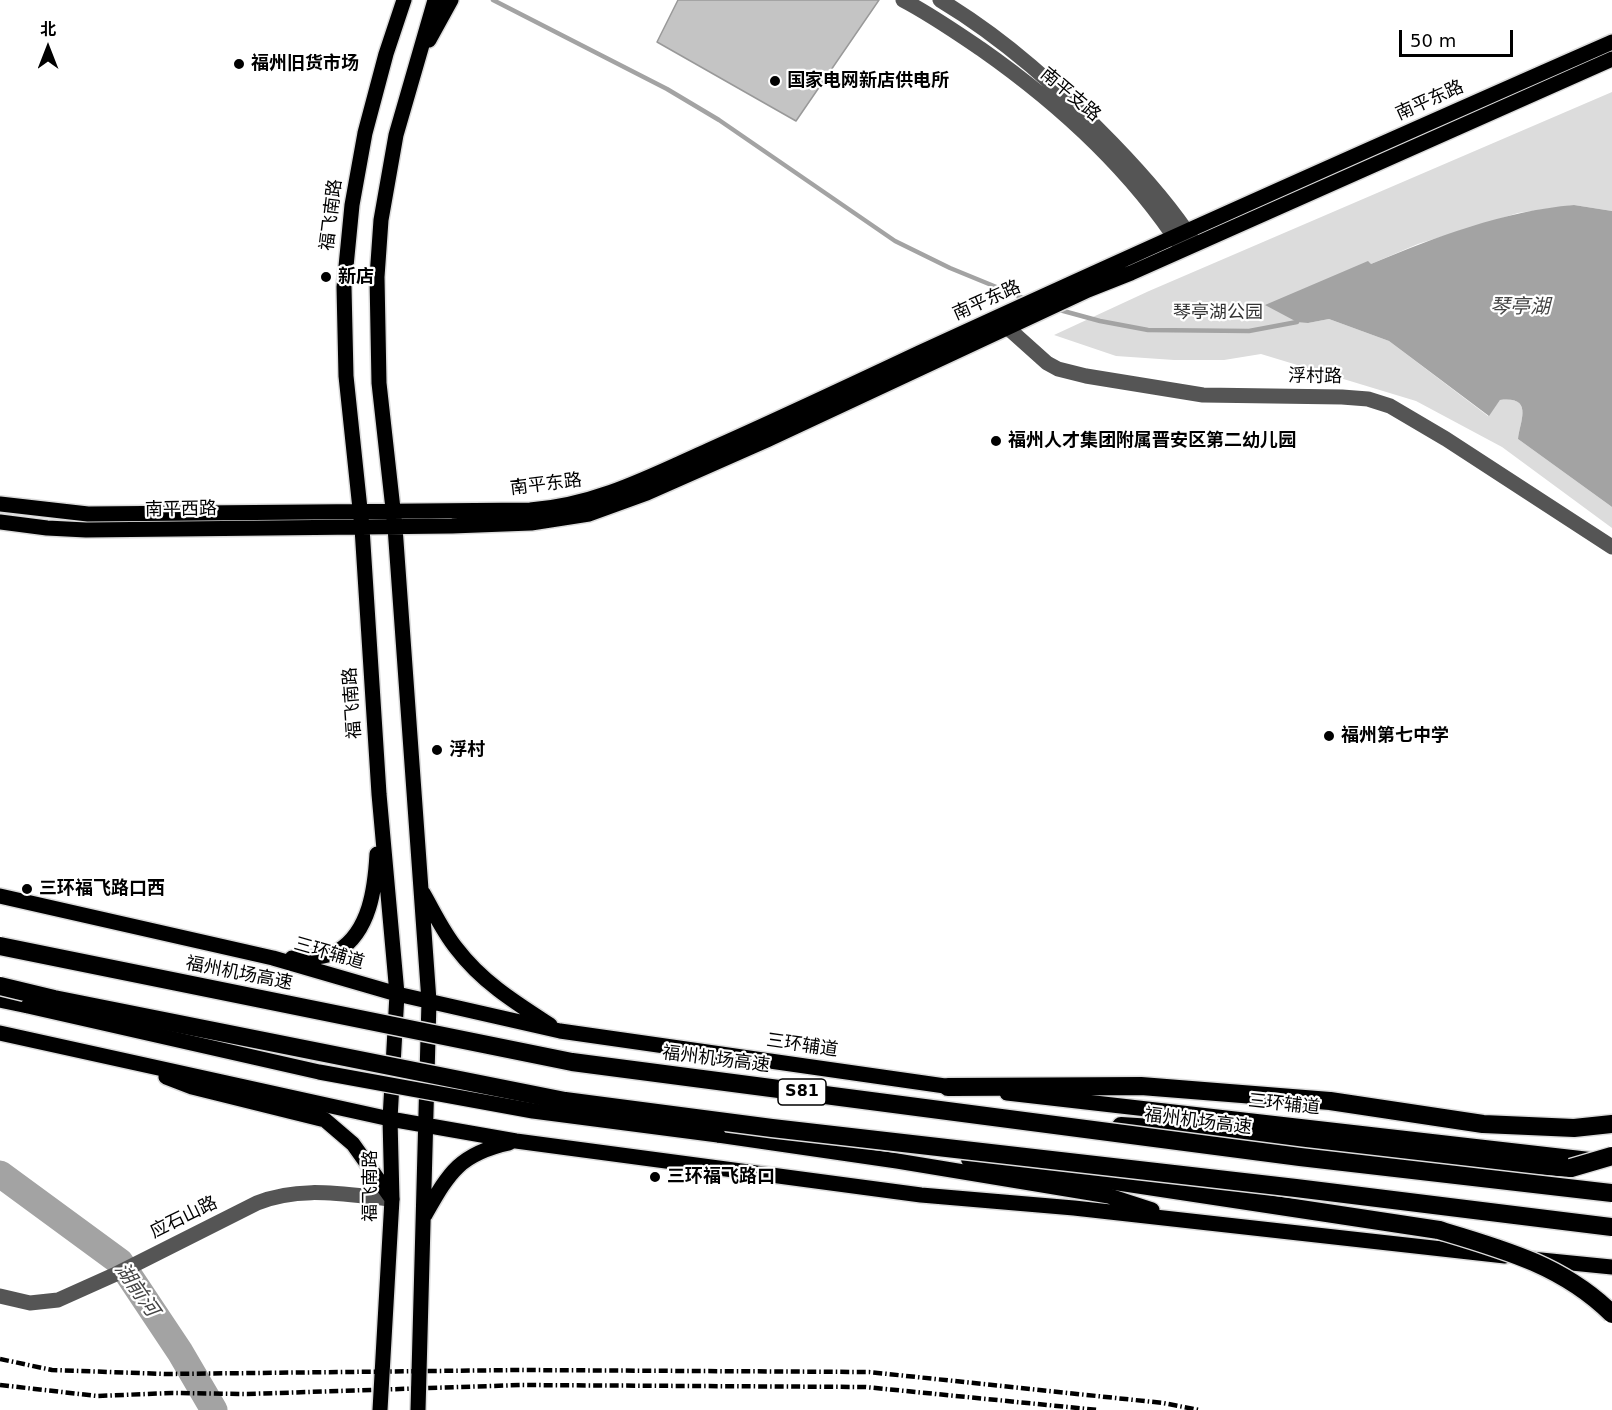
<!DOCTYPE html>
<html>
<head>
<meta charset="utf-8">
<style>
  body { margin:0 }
  #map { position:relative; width:1612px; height:1410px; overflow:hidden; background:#fff; font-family:"DejaVu Sans","Noto Sans SC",sans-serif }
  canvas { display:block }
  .north { position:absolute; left:18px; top:18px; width:60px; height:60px; -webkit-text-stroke:4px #fff; paint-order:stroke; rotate:0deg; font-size:16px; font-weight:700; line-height:24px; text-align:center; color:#000 }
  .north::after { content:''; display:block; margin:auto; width:21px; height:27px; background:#000; clip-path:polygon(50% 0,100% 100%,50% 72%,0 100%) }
  .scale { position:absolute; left:1399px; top:30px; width:114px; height:27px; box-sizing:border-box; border:3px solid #000; border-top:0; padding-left:8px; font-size:18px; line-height:21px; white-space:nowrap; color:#000; -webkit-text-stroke:4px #fff; paint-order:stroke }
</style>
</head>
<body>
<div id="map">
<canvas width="1612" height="1410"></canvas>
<div class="north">北</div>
<div class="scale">50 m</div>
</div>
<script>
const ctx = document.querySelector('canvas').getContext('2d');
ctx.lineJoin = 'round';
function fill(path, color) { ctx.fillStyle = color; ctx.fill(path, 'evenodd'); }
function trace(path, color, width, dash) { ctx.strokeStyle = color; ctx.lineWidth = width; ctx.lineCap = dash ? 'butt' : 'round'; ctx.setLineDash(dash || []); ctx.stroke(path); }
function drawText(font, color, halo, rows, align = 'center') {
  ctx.font = font + ' "DejaVu Sans","Noto Sans SC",sans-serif'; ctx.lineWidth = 4.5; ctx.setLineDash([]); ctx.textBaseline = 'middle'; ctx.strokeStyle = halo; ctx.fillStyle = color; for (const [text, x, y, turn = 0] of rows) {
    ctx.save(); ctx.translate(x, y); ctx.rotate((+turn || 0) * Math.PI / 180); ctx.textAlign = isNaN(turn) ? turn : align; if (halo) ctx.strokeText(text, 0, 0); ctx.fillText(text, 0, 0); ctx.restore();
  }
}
fill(new Path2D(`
  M1612 92V211L1574 205 1518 213 1418 244 1371 264 1308 323 1329 319 1389 341 1488 416 1500 400C1534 396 1520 421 1518 439L1612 507V528L1502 447 1416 401 1261 354 1224 360H1174L1116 356 1054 335 1149 291Z`), '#dcdcdc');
fill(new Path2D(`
  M1574 205 1612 211V507L1518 439C1520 421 1534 396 1500 400L1489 416 1389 341 1329 319 1308 323 1297 322 1265 305 1368 261 1371 264C1436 237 1503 211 1574 205Z`), '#a3a3a3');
trace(new Path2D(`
  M493 0 667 89 719 120 895 241 950 268 1028 300
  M1056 309 1100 321 1148 330 1249 331 1297 322`), '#a3a3a3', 4.5);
trace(new Path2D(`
  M0 1174 120 1262 180 1352 214 1410`), '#a3a3a3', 27);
const building = new Path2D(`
  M678 0H879L796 121 657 42Z`);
fill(building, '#c4c4c4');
trace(building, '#999', 1.5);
const major = new Path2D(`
  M429 40 451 0
  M0 504 88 514 530 510C596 505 649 477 709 450 779 419 849 386 919 353 1149 247 1380 144 1612 42
  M0 522 47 528 86 530 452 526 531 523 589 514 647 493 767 440 1088 290 1131 273 1612 59
  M423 893C434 912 443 932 457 949 482 982 516 1003 550 1025
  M0 896 273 958 397 994 560 1031 959 1088
  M292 958C306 958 326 958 338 951 370 931 375 888 377 854
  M0 1000 28 1006
  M0 1033 390 1119 516 1141 921 1195 1074 1208 1505 1256
  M166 1077 192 1087 325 1120 353 1144 392 1199
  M1007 1093 1594 1160
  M718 1135 897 1161 1109 1196 1152 1210
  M425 1215C449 1173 459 1154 509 1143
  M1531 1259 1612 1267
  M380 1410 392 1199 390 1119 397 994 379 794 362 528 346 376 344 287 352 205 365 133 386 54 404 0
  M418 1410 429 1001 395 527 379 383 377 277 381 220 396 135 435 0`);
const highway = new Path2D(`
  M948 1087 1141 1086 1330 1101 1483 1124 1574 1128 1612 1124
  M1121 1126 1231 1133 1520 1164 1571 1168
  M970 1159 1439 1230`);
trace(major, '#dbdbdb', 18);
trace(highway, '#dbdbdb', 21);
trace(new Path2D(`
  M903 0C930 14 956 32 981 49 1058 103 1129 167 1181 247
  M940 0C1005 39 1060 89 1112 143 1141 173 1170 205 1193 241
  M999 320 1047 363 1058 369 1086 376 1203 395 1342 397 1368 399 1390 406 1446 439 1612 547
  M0 1296 30 1303 58 1300 116 1274 257 1203C301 1185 346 1195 392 1199`), '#555', 15);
trace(major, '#000', 15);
trace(highway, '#000', 18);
trace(new Path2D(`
  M0 1359 52 1370 166 1374 521 1370 869 1372 1163 1403 1199 1410
  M0 1385 97 1396 172 1393 247 1394 521 1385 865 1387 1098 1410`), '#000', 4.5, [9, 3, 1.5, 3]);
const majorBridge = new Path2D(`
  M28 1006 319 1072 533 1111 718 1135`);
const highwayBridge = new Path2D(`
  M0 946 572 1062 1300 1157 1612 1193
  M0 986 54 999 565 1101 772 1128 1296 1188 1612 1227
  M1571 1168 1612 1156
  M1439 1230C1503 1249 1564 1266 1612 1314`);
trace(majorBridge, '#dbdbdb', 18, []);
trace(highwayBridge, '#dbdbdb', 21, []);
trace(majorBridge, '#000', 15);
trace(highwayBridge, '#000', 18);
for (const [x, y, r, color] of [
  [239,64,6,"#000"],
  [775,81,6,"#000"],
  [326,277,6,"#000"],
  [996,441,6,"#000"],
  [1329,736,6,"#000"],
  [437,750,6,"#000"],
  [27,889,6,"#000"],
  [655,1177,6,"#000"]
]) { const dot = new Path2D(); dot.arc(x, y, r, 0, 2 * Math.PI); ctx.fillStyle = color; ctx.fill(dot); trace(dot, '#fff', 2); }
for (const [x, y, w] of [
  [802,1092,48]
]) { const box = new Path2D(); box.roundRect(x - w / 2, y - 13, w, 26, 4.5); ctx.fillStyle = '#fff'; ctx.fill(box); trace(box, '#000', 1.5); }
drawText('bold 16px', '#000', null, [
  ["S81",802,1092]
]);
drawText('bold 18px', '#000', '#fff', [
  ["福州旧货市场",251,64],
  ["国家电网新店供电所",787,81],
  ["新店",338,277],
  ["福州人才集团附属晋安区第二幼儿园",1008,441],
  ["福州第七中学",1341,736],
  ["浮村",449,750],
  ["三环福飞路口西",39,889],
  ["三环福飞路口",667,1177]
], 'left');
drawText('18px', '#000', '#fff', [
  ["南平支路",1070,95,40],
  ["南平东路",1430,101,-24],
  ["福飞南路",332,215,-83],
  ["南平东路",987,301,-24],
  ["浮村路",1315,377,1],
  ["南平东路",546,485,-7],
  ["南平西路",181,510,-1],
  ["福飞南路",353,703,-94],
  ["三环辅道",329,954,16],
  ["福州机场高速",239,974,11],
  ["三环辅道",802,1046,8],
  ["福州机场高速",716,1060,7],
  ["三环辅道",1284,1105,6],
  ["福州机场高速",1198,1122,7],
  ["福飞南路",371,1186,-90],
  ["应石山路",184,1218,-26]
]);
drawText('18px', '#333', '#fff', [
  ["琴亭湖公园",1218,313]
]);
drawText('italic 20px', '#444', '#fff', [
  ["琴亭湖",1520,308],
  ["湖前河",136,1290,55]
]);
</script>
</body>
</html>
